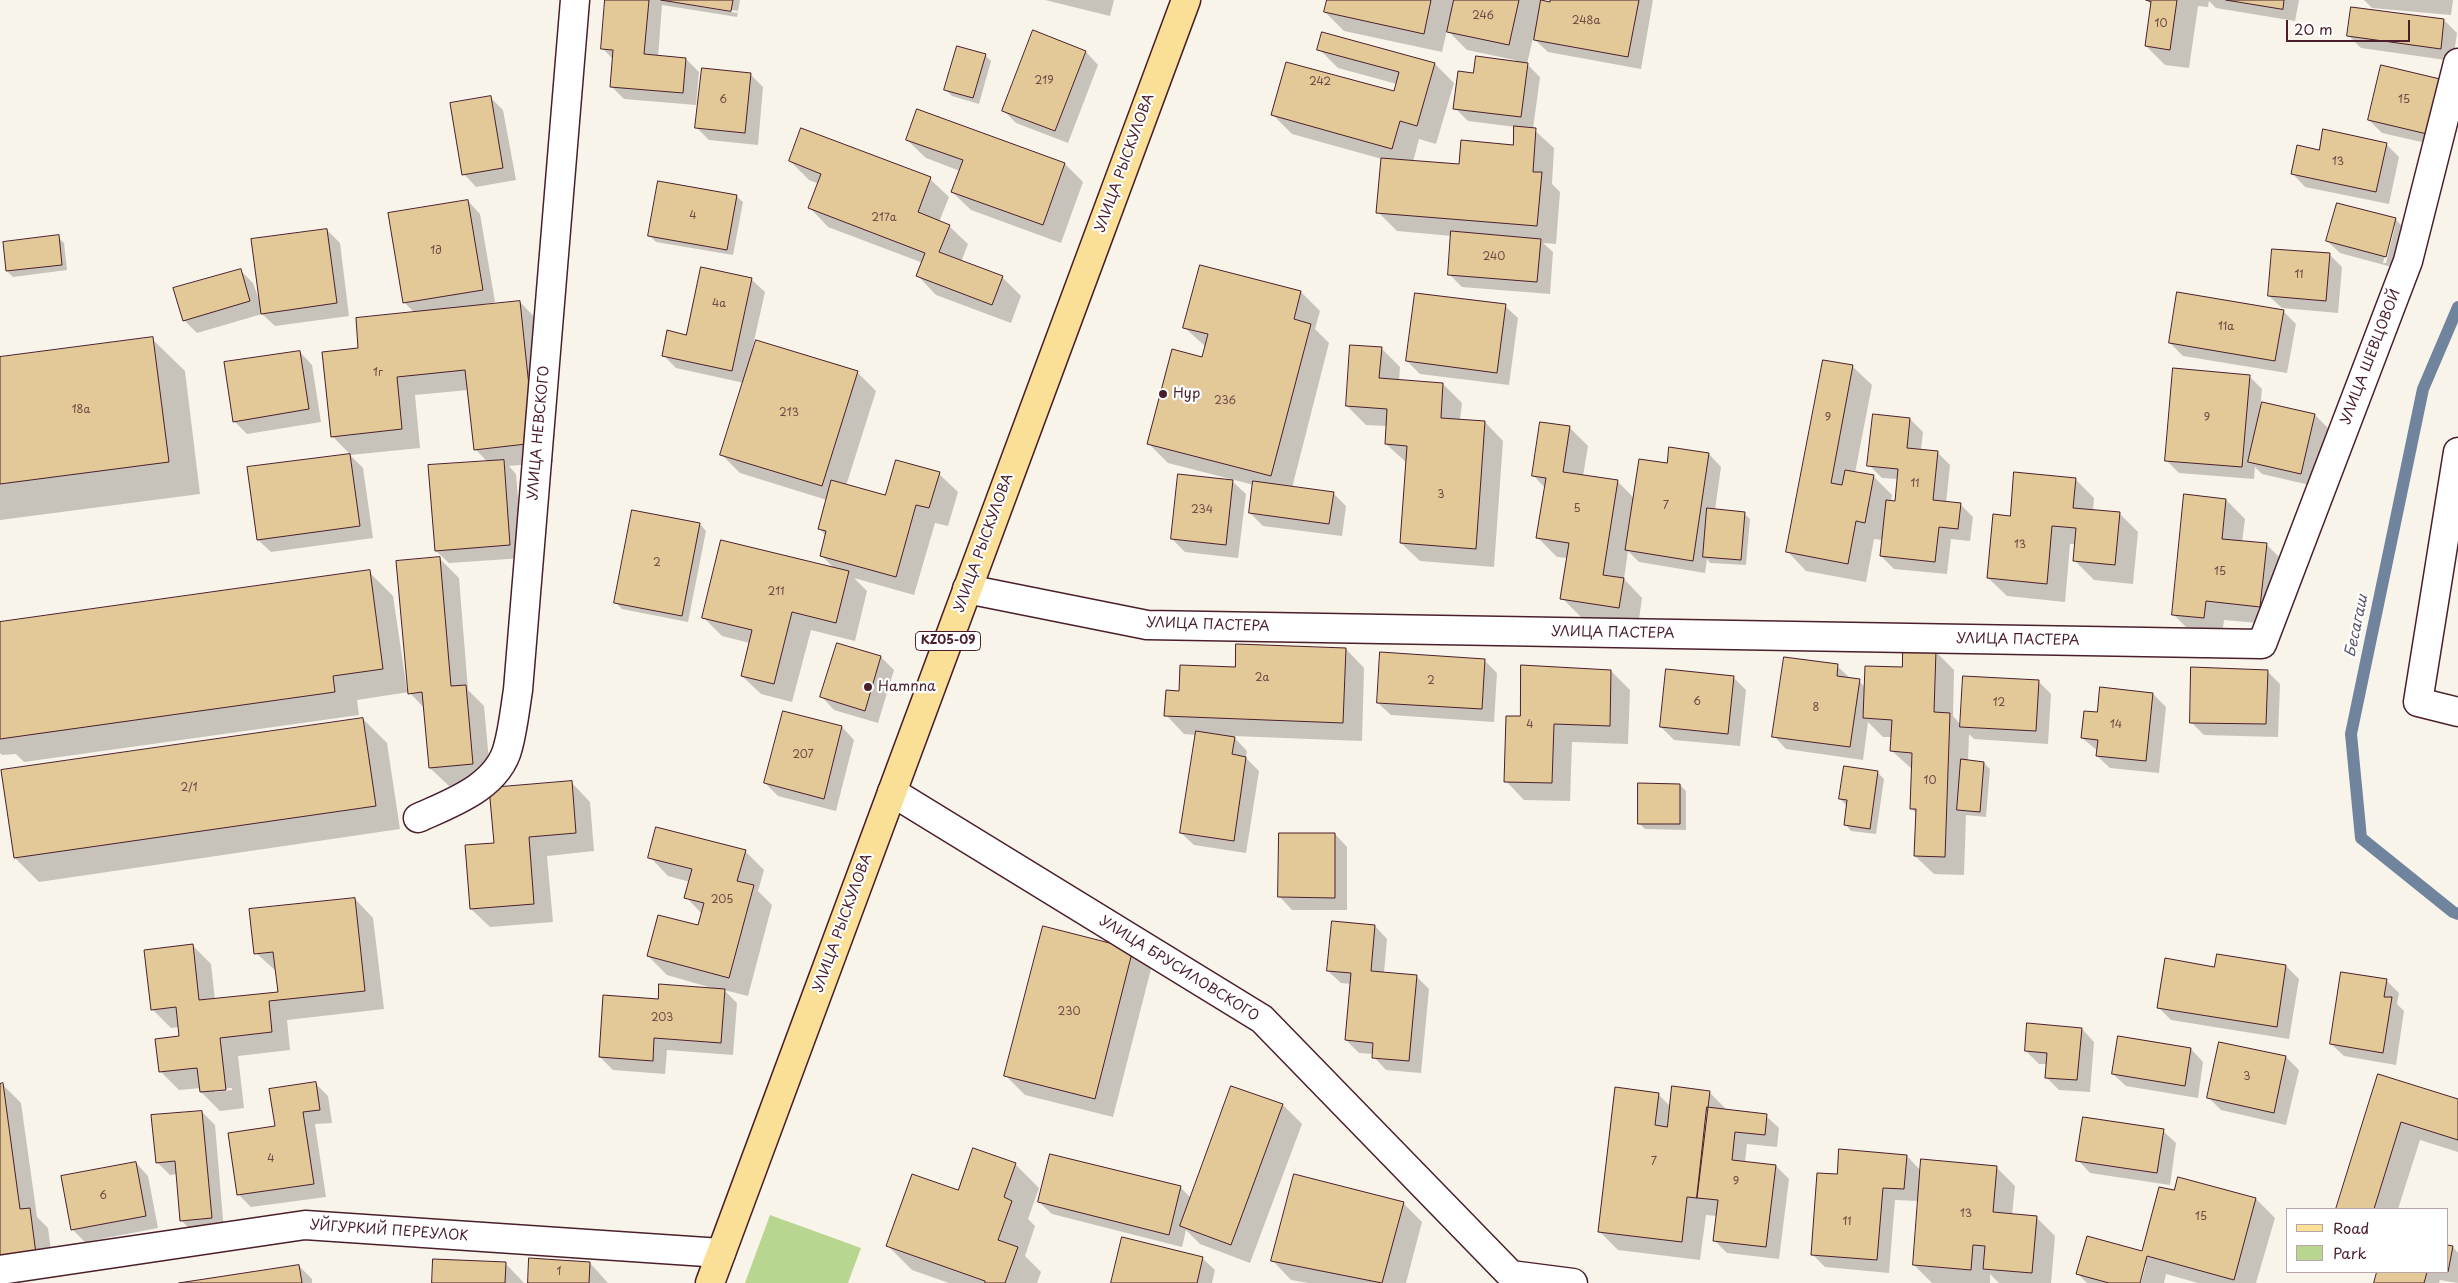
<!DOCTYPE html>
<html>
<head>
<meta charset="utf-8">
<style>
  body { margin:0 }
  #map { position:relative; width:2458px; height:1283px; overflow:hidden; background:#f9f4ea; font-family:"Playpen Sans",sans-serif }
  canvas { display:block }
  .legend { position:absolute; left:2286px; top:1208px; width:162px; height:65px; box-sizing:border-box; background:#fff; border:1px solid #b7a5aa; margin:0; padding:6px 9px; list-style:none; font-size:15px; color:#4a1f2b }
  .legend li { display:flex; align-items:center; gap:10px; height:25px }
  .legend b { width:25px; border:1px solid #b7a5aa }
  .scale { position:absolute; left:2286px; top:20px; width:124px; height:22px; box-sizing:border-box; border:2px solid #4a1f2b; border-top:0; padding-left:6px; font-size:15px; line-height:18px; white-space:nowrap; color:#4a1f2b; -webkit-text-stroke:4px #fff; paint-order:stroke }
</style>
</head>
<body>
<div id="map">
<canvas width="2458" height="1283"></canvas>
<ul class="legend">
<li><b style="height:6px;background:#fadf96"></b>Road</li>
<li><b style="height:14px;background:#b8d68f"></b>Park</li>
</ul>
<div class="scale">20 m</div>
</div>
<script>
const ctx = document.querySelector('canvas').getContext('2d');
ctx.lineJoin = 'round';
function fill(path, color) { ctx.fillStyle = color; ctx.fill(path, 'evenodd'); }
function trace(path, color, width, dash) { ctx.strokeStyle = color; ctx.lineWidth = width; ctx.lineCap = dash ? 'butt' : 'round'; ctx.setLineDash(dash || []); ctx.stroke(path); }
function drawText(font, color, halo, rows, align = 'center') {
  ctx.font = font + ' "Playpen Sans",sans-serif'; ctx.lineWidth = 4.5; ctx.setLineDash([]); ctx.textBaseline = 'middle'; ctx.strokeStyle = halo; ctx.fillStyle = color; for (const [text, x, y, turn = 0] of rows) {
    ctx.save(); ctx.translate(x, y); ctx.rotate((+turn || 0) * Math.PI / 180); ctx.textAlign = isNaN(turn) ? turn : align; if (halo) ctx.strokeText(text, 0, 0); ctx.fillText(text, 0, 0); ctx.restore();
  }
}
fill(new Path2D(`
  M770 1215 861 1248 848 1283H745Z`), '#b8d68f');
fill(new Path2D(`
  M607 0H662L737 13 738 11 669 0H740L737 17 662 5 658 57 686 59 699 72 696 105 624 99 611 86 613 59 602 48Z
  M1045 0H1114L1110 16Z
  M1328 0H1541L1551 3V0H1653L1641 69 1548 52 1533 38 1527 64 1540 77 1533 129 1554 148 1552 184 1560 192 1556 244 1543 243 1553 252 1550 294 1462 287 1449 274 1452 236 1397 231 1378 212 1382 159 1292 134 1273 115 1394 93 1397 84 1338 68 1319 49 1323 33 1435 64 1454 83 1436 144 1419 139 1413 162 1460 165 1514 146 1516 127 1468 121 1455 108 1474 74 1515 62V60L1467 50 1447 30 1442 52 1344 31 1325 12Z
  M2147 0H2299L2295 21 2216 8 2209 1 2208 7 2198 6 2189 68 2165 65 2146 46 2152 6Z
  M2364 0H2453L2451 15 2372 8Z
  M2352 8 2444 20 2457 33 2453 61 2361 48 2348 35Z
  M1034 32 1086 52 1098 65 1068 143 1016 123 1003 110Z
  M985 55 991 61 979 104 952 96 946 90Z
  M2382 67 2439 146 2382 133 2369 120Z
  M750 74 763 87 758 145 709 140 696 127Z
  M490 97 503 110 516 180 476 187 464 174Z
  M907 140 1065 164 1083 182 1061 243 971 210 952 192 960 171 926 158Z
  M2386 144 2399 157 2389 204 2305 187 2293 174 2320 151Z
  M790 161 930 179 949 197 939 222 949 226 968 244 961 262 1002 277 1021 296 1011 323 936 295 918 276 923 263 828 227 810 208 819 184 809 180Z
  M736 196 743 202 733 255 656 242 650 236Z
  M468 201 480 214 495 302 485 304 486 306 520 302 538 321 553 462 509 466 516 474 523 558 449 563 436 551 488 462 475 449 468 390 415 395 420 448 350 455 363 468 373 538 271 552 258 540 249 468 351 455 332 436 360 349 415 313 404 302Z
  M2337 204 2396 220 2408 232 2399 269 2340 253 2327 241ZM2393 226H2395L2386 263H2383Z
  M327 230 340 243 349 316 275 326 262 314 197 333 184 320 240 270 253 283 261 305Z
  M58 237 64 243 67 270 13 277 7 271Z
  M2329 254 2342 267 2338 313 2282 308 2269 296Z
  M702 268 752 280 765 292 752 350 857 372 876 391 846 486 886 497 939 474 958 492 948 526 935 523 914 595 854 578 867 591 855 641 811 630 792 702 761 694 742 676 750 643 722 636 703 617 835 569 821 555 826 536 819 528 827 500 740 473 721 454 744 383 676 368 663 355 687 336Z
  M1301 292 1320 311 1315 329 1329 343 1292 488 1333 493 1346 506 1342 536 1263 526 1250 513 1254 485 1168 463 1149 444 1203 359 1206 347 1185 328Z
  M1505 306 1518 318 1509 385 1420 374 1407 361Z
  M2283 311 2296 324 2287 373 2183 356 2170 343Z
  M152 339 185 371 200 494 0 520V358Z
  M1381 348 1400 367 1399 381 1443 384 1462 403 1460 420 1485 422 1503 441 1494 567 1420 561 1401 543 1407 463 1386 444 1387 426 1366 425 1347 406Z
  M300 352 312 365 321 422 247 434 234 421Z
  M1824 361 1853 367 1872 385 1855 473 1873 476 1892 495 1891 502H1896L1898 479 1882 478 1869 465 1910 419 1923 432 1921 450 1937 452 1950 465 1946 503 1960 504 1973 517 1970 541 1951 539 1947 574 1894 569 1881 556 1883 540 1874 539 1866 582 1806 571 1788 552Z
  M2249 376 2262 389 2260 409 2263 403 2315 415 2328 428 2314 486 2262 474 2255 467 2254 479 2179 473 2166 460Z
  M1569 427 1588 446 1583 476 1617 481 1634 498 1668 465 1709 454 1721 467 1715 510 1744 513 1750 519 1746 565 1710 563 1707 559 1705 573 1639 562 1628 551 1624 579 1642 598 1638 626 1581 617 1562 598 1568 558 1557 557 1538 538 1545 488 1533 475Z
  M1179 475 1233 482 1246 494 1238 558 1185 552 1172 539Z
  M2075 479 2094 498 2093 511 2119 513 2138 532 2133 584 2094 580 2075 561 2076 544H2070L2065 602 2007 596 1988 578 2011 517Z
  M2226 500 2245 519 2242 542 2266 544 2285 563 2279 625 2224 620 2222 636 2192 633 2173 614Z
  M633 512 700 524 706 531 688 622 622 609 616 603Z
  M440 559 459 578 468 690 484 706 491 783 449 786 430 768 425 709 409 692 357 700 359 715 24 762 16 754 2 755 0 753V624L369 572 393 596 407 690H409Z
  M837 645 881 657 894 670 878 723 834 710 822 697Z
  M1346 649 1364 668 1362 741 1233 736 1247 751 1246 758 1259 771 1246 853 1194 845 1181 833 1196 735 1184 734 1166 715 1236 668Z
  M1935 651 1954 670 1953 716 1961 725 2038 681 2051 694 2048 744 1974 739 1969 734 1968 761 1984 763 1990 769 1986 817 1966 815 1964 875 1934 874 1915 856 1917 814 1911 808 1913 770 1892 751V737H1883L1868 722 1863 760 1786 749 1774 736 1837 666 1850 678 1859 681 1865 687Z
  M1484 660 1497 673 1494 722 1391 715 1378 703Z
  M1611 671 1630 690 1628 744 1572 742 1570 801 1524 800 1506 781 1521 718Z
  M2267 671 2280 684 2278 737 2204 735 2191 722Z
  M1733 677 1746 690 1740 746 1674 740 1661 727Z
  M2153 694 2166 707 2159 773 2110 768 2097 756 2098 751 2082 738 2098 714Z
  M784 712 842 727 854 740 836 811 778 796 765 783Z
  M363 719 387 743 400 829 39 882 15 858Z
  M1845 767 1878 773 1884 779 1876 834 1851 831 1845 824 1846 805 1840 799Z
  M572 783 590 802 594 851 547 856 553 922 490 927 471 909 496 844Z
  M1680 785 1686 791V830L1645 829 1639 823Z
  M1335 834 1347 847V910H1292L1280 897Z
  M745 851 764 870 758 891 772 905 748 996 724 990 737 1003 733 1055 667 1050 665 1074 613 1070 600 1057 659 1001 719 990 667 975 648 956 699 927 702 914 686 897 690 882 668 876 650 857Z
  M355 899 373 918 384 1009 287 1020 290 1050 238 1056 244 1108 220 1111 201 1092V1088L179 1090 160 1071 180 1038 179 1027 171 1028 152 1009 192 945 211 964 215 1000 279 993 277 972 256 953ZM232 1088V1090L215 1092V1089Z
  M1375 926 1387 939 1384 973 1416 976 1429 989 1421 1073 1386 1070 1374 1057V1054L1359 1053 1346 1040 1352 984 1341 983 1328 971Z
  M1133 950 1151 969 1113 1117 1025 1095 1006 1076Z
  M2218 955 2286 966 2299 979 2289 1039 2171 1020 2158 1007 2216 968Z
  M2386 980 2399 993 2397 1004 2404 1011 2396 1065 2344 1056 2331 1044Z
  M2082 1029 2094 1042 2090 1092 2059 1090 2046 1077 2047 1064H2039L2026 1051Z
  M2220 1043 2286 1057 2299 1070 2286 1125 2221 1110 2208 1097Z
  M2191 1049 2203 1062 2198 1098 2126 1086 2113 1074Z
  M2379 1076 2458 1100V1152L2420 1140 2398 1209H2337Z
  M315 1083 328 1096 332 1123 315 1124 326 1197 251 1207 238 1194 276 1127Z
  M0 1085H3L21 1103 37 1217 48 1228 54 1273 0 1280Z
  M1232 1087 1283 1105 1302 1124 1250 1263 1200 1244 1186 1230 1182 1247 1052 1214 1039 1202 1180 1187 1191 1198Z
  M1709 1092 1728 1111 1766 1116 1779 1128 1777 1147 1747 1144 1745 1162 1776 1166 1789 1179 1779 1259 1727 1253 1715 1241 1717 1216 1706 1215 1700 1260 1618 1250 1599 1231 1658 1094 1671 1107Z
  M202 1112 215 1125 224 1231 194 1233 181 1220 177 1174 170 1175 157 1162Z
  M2163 1131 2176 1143 2170 1185 2090 1173 2078 1160Z
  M1907 1156 1921 1171 1996 1167 2015 1186 2012 1215 2036 1217 2055 1236 2051 1283H1999L1990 1274V1283H1932L1914 1265 1919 1201 1895 1200 1889 1273 1825 1267 1812 1254 1838 1175Z
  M136 1163 148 1176 158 1228 85 1242 72 1229Z
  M1015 1164 1039 1188 1028 1219 1035 1226 1025 1256 1041 1272 1037 1283H949L912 1270 888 1246 959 1191Z
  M2256 1199 2275 1218 2256 1283H2198L2166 1274 2164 1283H2141L2146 1265H2144L2139 1283H2087L2078 1274 2143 1253Z
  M1403 1203 1422 1222 1406 1283H1308L1291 1280 1273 1261Z
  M2447 1246 2453 1247 2458 1253V1283L2440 1280 2439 1283H2376L2378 1272H2447Z
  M1202 1258 1215 1270 1212 1283H1112Z
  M505 1263 524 1283H433Z
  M590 1263 608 1283H529Z
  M299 1266 312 1279V1283H187Z`), '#0003');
trace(new Path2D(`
  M2458 307 2423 389 2351 734 2361 838 2453 912 2458 914`), '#71849e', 12);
const building = new Path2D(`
  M605 0H649L644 54 686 58 683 93 610 87 613 50 601 49Z
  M661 0H733L731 11Z
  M1327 0H1431L1424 34 1324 12Z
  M1454 0H1519L1509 45 1447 32Z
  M1541 0 1550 2V0H1639L1628 57 1534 40Z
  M2146 0H2177L2170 50 2145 46 2151 2Z
  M2226 0H2284L2283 9Z
  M2351 7 2444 19 2441 49 2347 36Z
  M1033 30 1086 51 1055 131 1002 111Z
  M1322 32 1435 63 1417 126 1400 121 1392 149 1271 115 1286 62 1394 91 1399 72 1317 50Z
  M957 46 986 54 973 98 944 90Z
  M1476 56 1528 63 1521 117 1453 109 1458 71 1473 73Z
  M2381 65 2440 79 2427 134 2368 120Z
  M702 68 751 73 745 133 695 128Z
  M491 96 503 168 462 175 450 103Z
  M917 109 1065 163 1043 225 951 192 963 160 906 140Z
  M1514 126 1536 128 1533 172H1542L1537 226 1376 213 1381 158 1459 164 1461 140 1513 145Z
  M801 128 931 177 918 212 950 225 939 252 1003 276 992 305 916 276 925 253 808 208 821 174 789 161Z
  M2323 129 2387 143 2376 192 2291 174 2297 145 2319 150Z
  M658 181 737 195 727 250 648 236Z
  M468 200 483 290 403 303 388 213Z
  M2337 203 2396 218 2386 257 2326 241Z
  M327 229 337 303 261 314 251 239Z
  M1451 231 1541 239 1537 282 1448 275Z
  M59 235 62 265 6 271 3 242Z
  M2272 249 2330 253 2326 301 2268 296Z
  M1200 265 1301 291 1294 319 1311 324 1271 476 1147 444 1172 349 1202 357 1208 334 1183 328Z
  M701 267 752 278 732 371 662 356 667 330 686 335Z
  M241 269 250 301 183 321 173 288Z
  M2177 292 2284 310 2275 361 2169 343Z
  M1415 293 1506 304 1497 373 1406 361Z
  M520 301 535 443 474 450 465 370 397 377 402 429 331 437 322 352 358 348 356 318Z
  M153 337 169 462 0 484V357Z
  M756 340 858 371 822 486 720 455Z
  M1350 345 1382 347 1379 378 1443 383 1441 418 1485 421 1476 549 1400 543 1407 446 1385 444 1387 409 1346 406Z
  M300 351 309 409 233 422 224 362Z
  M1823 360 1853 365 1831 483 1842 485 1845 470 1874 475 1865 523 1856 521 1848 564 1786 552Z
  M2173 368 2250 375 2242 467 2165 461Z
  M2262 402 2315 414 2301 474 2248 462Z
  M1873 414 1910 418 1907 448 1938 451 1933 500 1961 503 1958 529 1939 527 1935 562 1880 556 1886 500 1895 501 1898 469 1867 466Z
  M1540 422 1570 426 1563 472 1618 480 1603 575 1624 578 1619 608 1560 599 1569 543 1536 538 1546 478 1532 476Z
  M1669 447 1709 453 1693 561 1625 550 1639 459 1667 463Z
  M350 454 360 526 257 540 247 467Z
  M504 460 510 545 435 551 428 465Z
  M896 460 940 472 929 508 916 505 896 577 820 556 826 531 818 529 831 480 885 495Z
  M2014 472 2076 478 2073 508 2120 512 2115 565 2073 561 2076 528 2052 526 2047 584 1987 578 1993 514 2010 516Z
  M1178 474 1233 480 1226 545 1171 539Z
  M1253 481 1334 492 1329 524 1249 513Z
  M2184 494 2226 499 2222 539 2267 543 2260 607 2206 601 2204 618 2172 615Z
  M1707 508 1745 512 1741 560 1703 557Z
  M632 510 700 523 682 616 614 603Z
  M721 540 849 571 836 623 792 612 774 684 741 676 752 630 702 618Z
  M440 557 451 686 466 685 473 764 429 768 422 692 408 694 396 561Z
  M370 570 383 669 333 676 335 692 0 739V622Z
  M837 643 881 656 865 711 820 697Z
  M1236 644 1346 648 1343 723 1164 716 1166 690 1179 691 1180 665 1235 667Z
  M1903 648 1936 650 1934 712 1950 713 1945 857 1914 856 1916 809H1910L1912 753 1890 751 1892 720 1863 718 1865 666 1902 667Z
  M1380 652 1485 659 1482 709 1377 703Z
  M1784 657 1838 664 1837 676 1860 679 1850 747 1772 737Z
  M1521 665 1611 670 1610 726 1554 724 1552 783 1504 782 1506 716H1520Z
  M2191 667 2268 670 2266 724 2190 723Z
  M1666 669 1734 676 1728 734 1660 727Z
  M1963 676 2039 680 2036 731 1960 727Z
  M2100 687 2153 693 2146 761 2096 756 2098 740 2081 738 2084 711 2097 712Z
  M783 711 842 726 824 799 764 783Z
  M363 718 376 806 14 858 1 770Z
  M1196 731 1235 737 1232 754 1246 757 1234 841 1180 833Z
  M1961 759 1984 762 1980 812 1957 810Z
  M1844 766 1878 771 1870 829 1844 825 1847 800 1839 799Z
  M572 781 576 833 529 837 534 904 470 909 465 845 494 843 489 788Z
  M1638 783 1680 784V824H1638Z
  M656 827 746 850 737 881 754 885 729 978 647 956 658 915 698 925 704 903 684 898 692 869 648 858Z
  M1279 833H1335V898L1278 897Z
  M355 898 365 991 269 1001 272 1032 220 1038 226 1090 200 1092 197 1068 159 1072 155 1039 179 1036 176 1007 151 1010 144 950 193 944 199 1000 278 992 273 952 254 954 249 909Z
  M1332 921 1375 925 1371 971 1417 975 1409 1061 1372 1058 1373 1043 1345 1040 1351 973 1327 971Z
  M1043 926 1133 949 1095 1099 1004 1076Z
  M2217 954 2286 965 2277 1027 2157 1008 2165 958 2214 967Z
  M2341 972 2387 979 2384 997H2392L2383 1053 2330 1044Z
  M659 984 725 989 721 1043 654 1038 653 1061 599 1057 603 995 658 999Z
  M2027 1023 2082 1028 2077 1080 2045 1078 2047 1053 2025 1051Z
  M2118 1036 2191 1048 2185 1086 2112 1074Z
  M2219 1042 2286 1056 2274 1113 2207 1098Z
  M2378 1074 2458 1099V1140L2401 1122 2374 1209H2336Z
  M316 1082 320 1110 303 1112 314 1184 237 1195 228 1133 275 1126 269 1089Z
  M3 1083 20 1209 30 1208 36 1254 0 1259V1084Z
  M1231 1086 1283 1104 1231 1245 1180 1226Z
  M1672 1086 1710 1091 1697 1198 1687 1197 1682 1242 1598 1232 1615 1087 1659 1093 1655 1125 1667 1127Z
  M1707 1107 1767 1114 1765 1135 1735 1132 1732 1160 1776 1165 1766 1247 1713 1241 1718 1200 1697 1198Z
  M202 1111 212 1218 180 1221 175 1161 156 1163 151 1115Z
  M2083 1117 2164 1129 2157 1173 2076 1161Z
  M973 1148 1016 1163 1004 1197 1012 1201 998 1240 1018 1247 1005 1283H985V1281L886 1246 912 1174 958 1190Z
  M1839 1149 1907 1155 1904 1189 1883 1188 1877 1260 1811 1255 1817 1173 1837 1174Z
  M1050 1154 1181 1186 1169 1235 1038 1202Z
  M1921 1159 1997 1166 1993 1212 2037 1216 2032 1273 1983 1269 1985 1246 1973 1245 1971 1270 1913 1265Z
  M136 1162 146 1216 71 1230 61 1176Z
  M1294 1174 1404 1202 1382 1283 1271 1261Z
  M2178 1177 2256 1198 2234 1280 2147 1256 2140 1283H2109L2076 1274 2087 1236 2142 1251 2159 1187 2174 1190Z
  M1122 1237 1203 1257 1197 1283H1111Z
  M2447 1245 2453 1246 2448 1272H2445H2447Z
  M529 1258 590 1262 589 1283H528Z
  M433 1259 506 1262 505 1283H432Z
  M299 1265 302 1283H179Z
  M2377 1272H2427L2424 1283H2374Z`);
fill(building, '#e3c898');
trace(building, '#4a1f2b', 1);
const street = new Path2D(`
  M2458 452 2418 702 2458 712
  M967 589 1147 625 2262 644 2408 261 2458 63
  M892 792 1262 1019 1511 1275 1573 1283
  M418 818C451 803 498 787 508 747 513 729 515 709 518 690L575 0
  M0 1270 305 1225 721 1253`);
const primary = new Path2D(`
  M710 1283 1186 0`);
trace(street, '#4a1f2b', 31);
trace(primary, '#4a1f2b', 31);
trace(street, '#fff', 28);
trace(primary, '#fadf96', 28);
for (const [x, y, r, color] of [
  [1163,394,5,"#4a1f2b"],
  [868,687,5,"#4a1f2b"]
]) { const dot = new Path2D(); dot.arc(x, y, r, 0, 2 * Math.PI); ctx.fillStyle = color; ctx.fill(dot); trace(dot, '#fff', 2); }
drawText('11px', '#704946', null, [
  ["246",1483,16],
  ["248а",1586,21],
  ["10",2161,24],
  ["219",1044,81],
  ["242",1320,82],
  ["6",723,100],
  ["15",2404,100],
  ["13",2338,162],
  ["4",693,216],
  ["217а",884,218],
  ["1д",436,251],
  ["240",1494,257],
  ["11",2299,275],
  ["4а",719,304],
  ["11а",2226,327],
  ["1г",378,373],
  ["236",1225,401],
  ["18a",81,410],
  ["213",789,413],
  ["9",1828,418],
  ["9",2207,418],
  ["11",1915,484],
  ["3",1441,495],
  ["7",1666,506],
  ["5",1577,509],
  ["234",1202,510],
  ["13",2020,545],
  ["2",657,563],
  ["15",2220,572],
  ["211",776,592],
  ["2а",1262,678],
  ["2",1431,681],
  ["6",1697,702],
  ["12",1999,703],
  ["8",1816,708],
  ["4",1530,725],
  ["14",2116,725],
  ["207",803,755],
  ["10",1930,781],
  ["2/1",189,788],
  ["205",722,900],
  ["230",1069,1012],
  ["203",662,1018],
  ["3",2247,1077],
  ["4",271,1159],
  ["7",1654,1162],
  ["9",1736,1182],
  ["6",103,1196],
  ["13",1966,1214],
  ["15",2201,1217],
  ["11",1847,1222],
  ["1",559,1272]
]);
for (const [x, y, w] of [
  [948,641,65]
]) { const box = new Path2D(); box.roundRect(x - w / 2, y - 9.5, w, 19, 4); ctx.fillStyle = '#fff'; ctx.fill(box); trace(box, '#4a1f2b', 1); }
drawText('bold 12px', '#4a1f2b', null, [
  ["KZ05-09",948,641]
]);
drawText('14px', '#4a1f2b', '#fff', [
  ["УЛИЦА РЫСКУЛОВА",1125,163,-70],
  ["УЛИЦА ШЕВЦОВОЙ",2371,357,-69],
  ["УЛИЦА НЕВСКОГО",539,433,-85],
  ["УЛИЦА РЫСКУЛОВА",984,543,-70],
  ["УЛИЦА ПАСТЕРА",1208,625,2],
  ["УЛИЦА ПАСТЕРА",1613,633,1],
  ["УЛИЦА ПАСТЕРА",2018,640,1],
  ["УЛИЦА РЫСКУЛОВА",843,923,-70],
  ["УЛИЦА БРУСИЛОВСКОГО",1179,969,32],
  ["УЙГУРКИЙ ПЕРЕУЛОК",389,1231,4]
]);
drawText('14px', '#4a1f2b', '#fff', [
  ["Hyp",1173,394],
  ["Hamnna",878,687]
], 'left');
drawText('italic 15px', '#615a6e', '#fff', [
  ["Бесагаш",2357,626,-78]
]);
</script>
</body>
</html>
